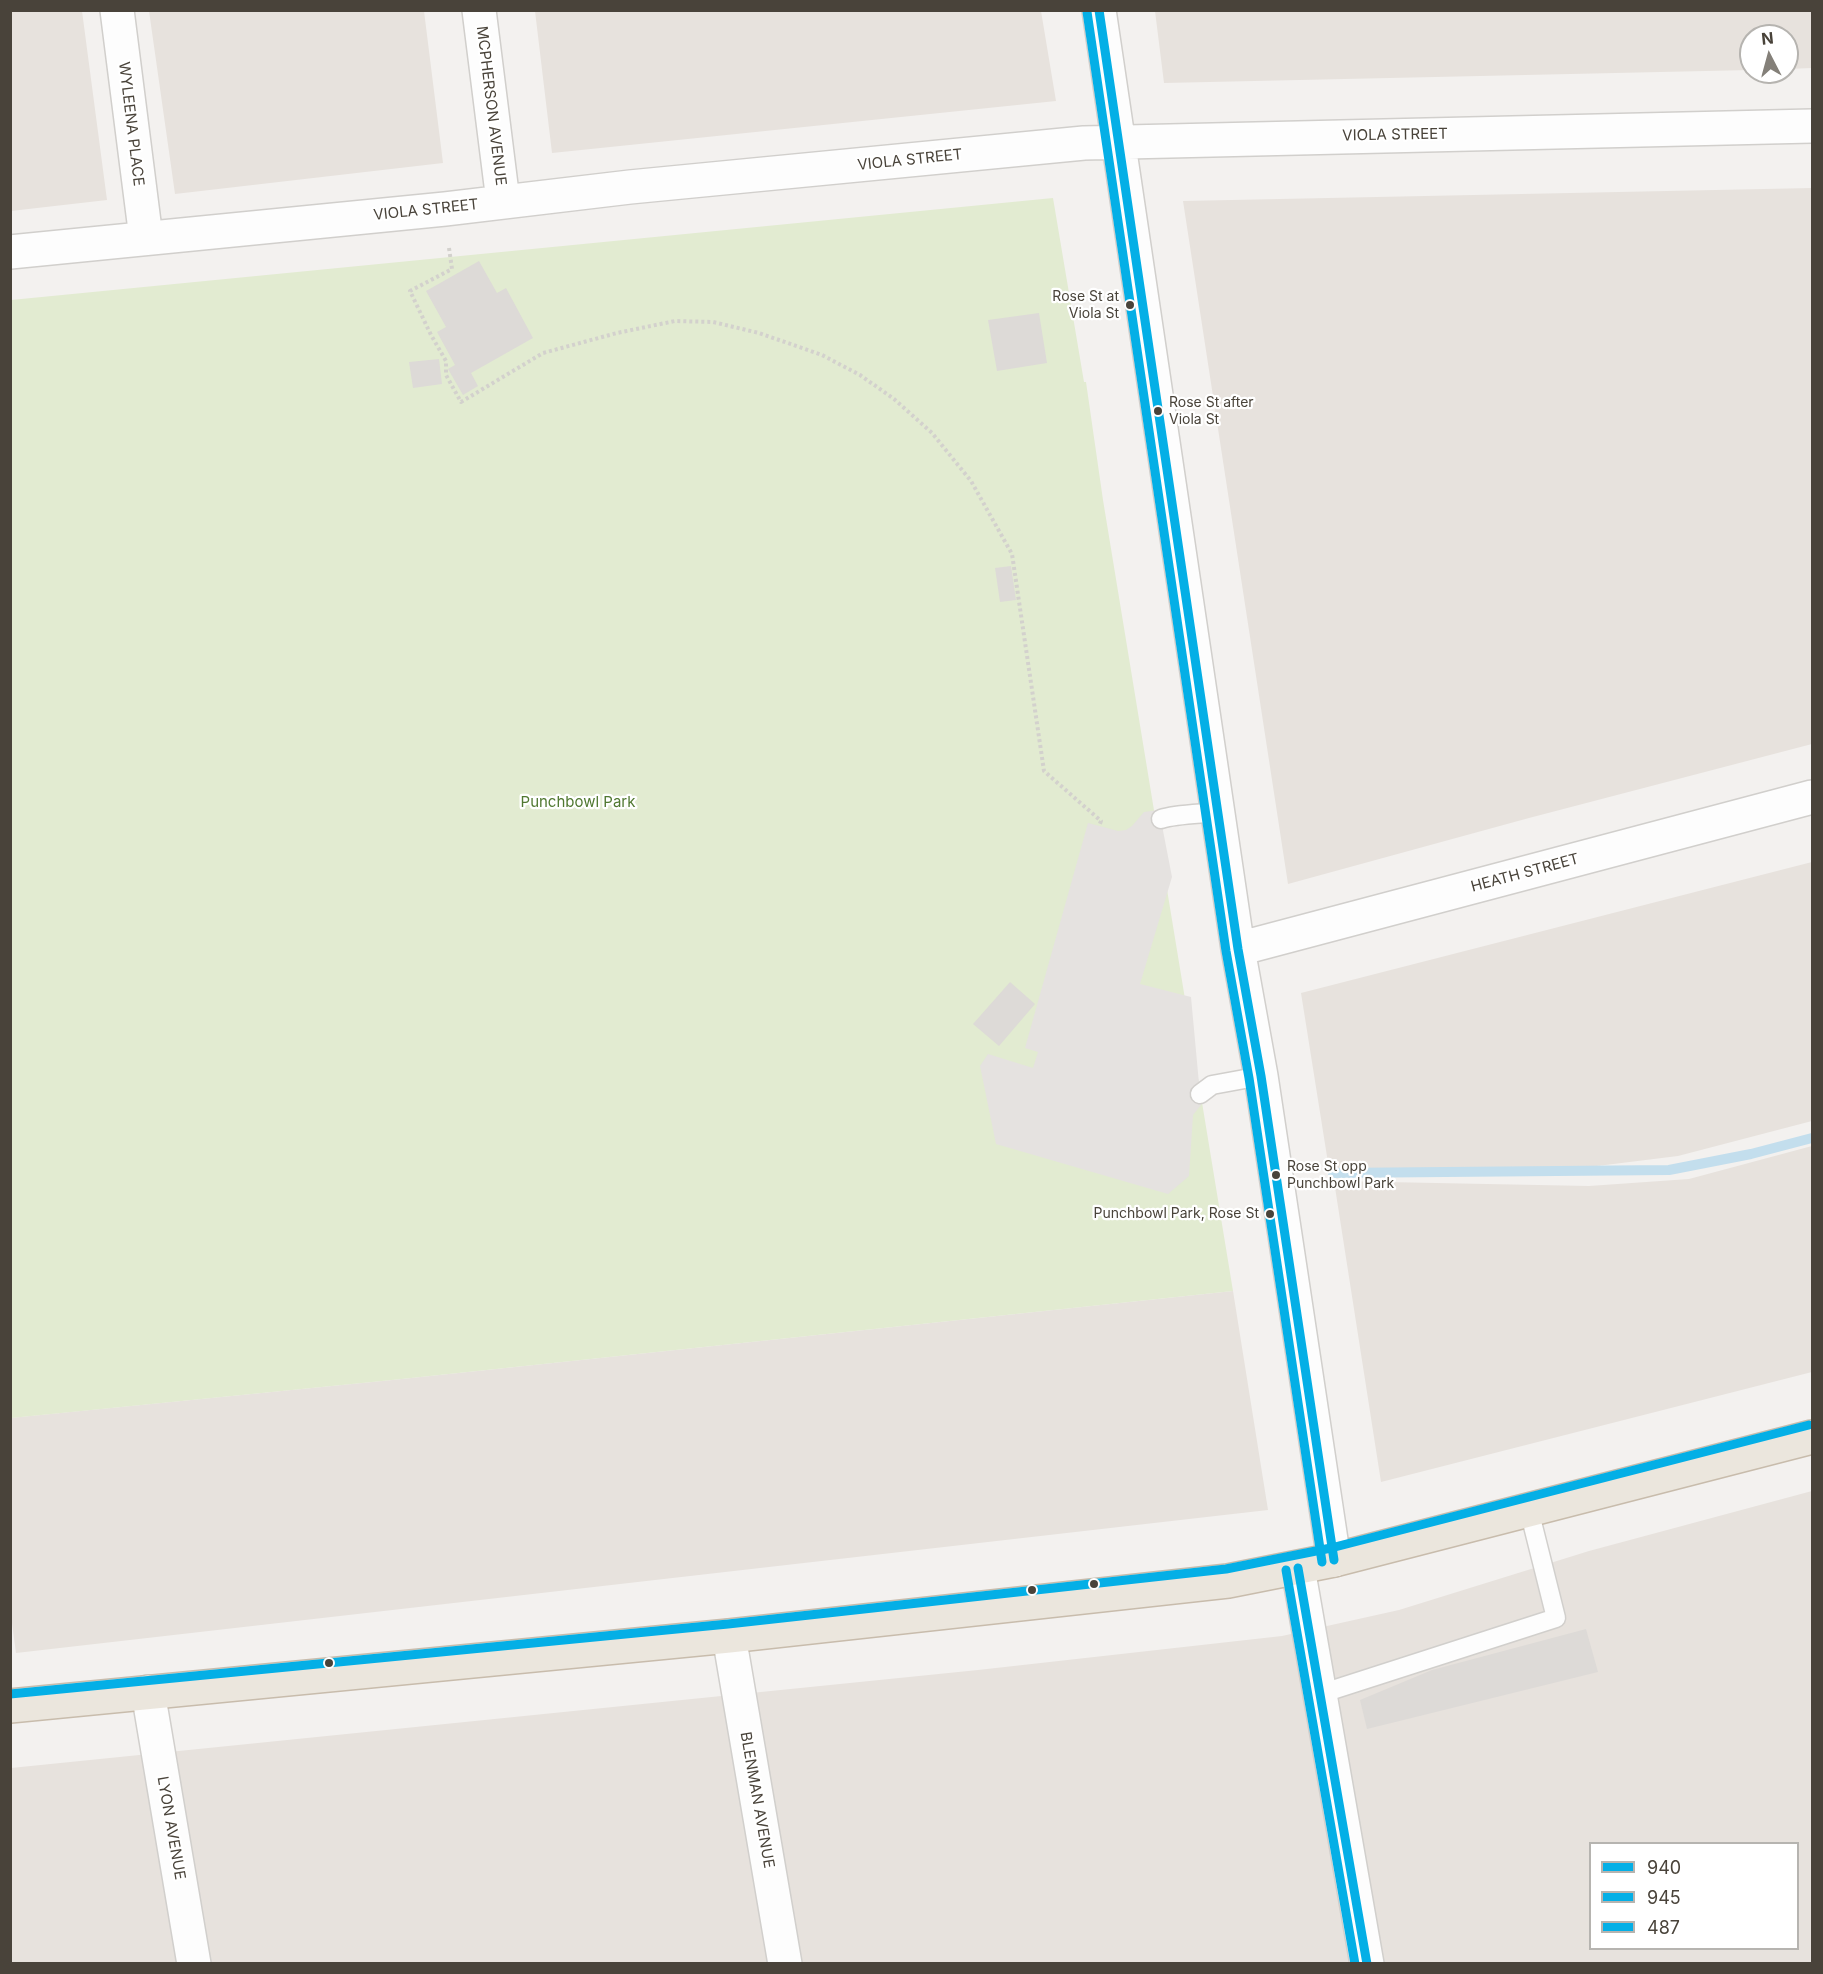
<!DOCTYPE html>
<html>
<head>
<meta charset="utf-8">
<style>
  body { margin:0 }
  #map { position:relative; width:1823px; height:1974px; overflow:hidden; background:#f3f1ef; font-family:Inter,sans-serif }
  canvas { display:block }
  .frame { position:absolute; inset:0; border:12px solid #49433a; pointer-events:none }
  .legend { position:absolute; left:1589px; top:1842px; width:210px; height:108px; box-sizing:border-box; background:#fff; border:2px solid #b6b4b0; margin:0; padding:8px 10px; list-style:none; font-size:18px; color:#49433a }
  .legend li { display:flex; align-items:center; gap:12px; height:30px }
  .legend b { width:30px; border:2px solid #b6b4b0 }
  .north { position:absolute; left:1739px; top:24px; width:60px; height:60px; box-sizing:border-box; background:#fff; border:2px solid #b6b4b0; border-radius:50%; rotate:354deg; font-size:16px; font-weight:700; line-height:24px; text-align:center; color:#49433a }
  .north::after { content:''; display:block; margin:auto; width:21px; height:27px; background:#848079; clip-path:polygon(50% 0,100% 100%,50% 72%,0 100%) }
</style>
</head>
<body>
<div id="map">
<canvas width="1823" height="1974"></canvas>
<div class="frame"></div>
<ul class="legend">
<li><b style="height:8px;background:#04afe6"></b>940</li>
<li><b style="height:8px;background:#04afe6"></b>945</li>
<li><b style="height:8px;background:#04afe6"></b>487</li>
</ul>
<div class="north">N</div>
</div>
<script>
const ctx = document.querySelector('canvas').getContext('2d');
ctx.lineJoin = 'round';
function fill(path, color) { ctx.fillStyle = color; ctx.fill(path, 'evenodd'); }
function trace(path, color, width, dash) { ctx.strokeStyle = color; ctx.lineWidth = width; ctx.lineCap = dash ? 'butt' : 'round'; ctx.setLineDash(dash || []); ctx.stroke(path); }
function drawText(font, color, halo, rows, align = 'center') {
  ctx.font = font + ' Inter,sans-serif'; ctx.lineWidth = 4.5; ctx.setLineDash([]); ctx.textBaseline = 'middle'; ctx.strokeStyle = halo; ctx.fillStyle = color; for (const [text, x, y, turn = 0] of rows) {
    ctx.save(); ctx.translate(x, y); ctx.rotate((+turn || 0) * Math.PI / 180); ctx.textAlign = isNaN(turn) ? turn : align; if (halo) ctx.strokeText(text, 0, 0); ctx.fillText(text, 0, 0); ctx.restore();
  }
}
fill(new Path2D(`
  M10 11H82L107 200 11 211Z
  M149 11H424L443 163 175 194Z
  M535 11H1041L1056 101 552 153Z
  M1155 11H1812V68L1787 69V36H1751V70L1164 83Z
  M1812 188V744L1529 818 1288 884 1183 201Z
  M1812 862V1121L1678 1156 1581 1168 1329 1169 1301 993Z
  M1812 1146V1372L1381 1482 1334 1181 1589 1186 1689 1179Z
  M1233 1291 1268 1510 16 1653 10 1608V1418L392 1380Z
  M1812 1491V1963L11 1964V1768L978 1670 1282 1636 1399 1610 1589 1551ZM1590 1844H1798V1948H1590Z`), '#e7e2dd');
fill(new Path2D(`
  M1053 198 1084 382H1086L1103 500 1233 1291 392 1380 11 1418V300Z`), '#e2ebd1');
fill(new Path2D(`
  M1159 810 1172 877 1140 984 1191 997 1201 1105 1193 1115 1189 1176 1168 1194 996 1144 980 1066 988 1054 1033 1068 1038 1052 1025 1048 1088 823 1118 831 1126 830 1132 826 1144 812Z`), '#e5e2e0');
trace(new Path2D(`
  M1333 1173 1669 1170 1751 1154 1812 1138`), '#c3deed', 10);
fill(new Path2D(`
  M479 261 497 293 506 288 533 338 471 373 478 386 463 395 448 369 455 365 437 332 446 327 426 291Z
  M1039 313 1047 363 997 371 988 320Z
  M439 359 442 384 413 388 409 362Z
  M1011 566 1016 600 1000 602 995 568Z
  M1010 982 1035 1004 999 1046 973 1024Z
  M1586 1629 1598 1672 1367 1729 1360 1700 1432 1670Z`), '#dddad7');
const lane = new Path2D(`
  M1161 819C1176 814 1201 814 1218 812
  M1200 1094 1212 1085 1261 1076
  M1320 1694 1556 1618 1529 1510`);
const street = new Path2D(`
  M117 10 146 238
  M479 10 503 201
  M1099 10 1238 949 1261 1076 1334 1560
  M10 252 445 209 630 187 1084 143 1812 126
  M1238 949 1812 797
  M1298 1568 1367 1964
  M729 1636 785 1964
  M148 1692 194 1964`);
const highway = new Path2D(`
  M10 1706 729 1636 1228 1581 1334 1560 1812 1437`);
trace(lane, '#d1cfcc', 21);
trace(street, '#d1cfcc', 36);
trace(highway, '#c8bcac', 36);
trace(new Path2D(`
  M449 248 452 269 410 291 431 335 446 361V375L461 402 543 353 617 333 675 321 713 322 759 333 822 355 860 375 894 399 932 433 971 481 1012 554 1044 771 1101 821 1099 826`), '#d3d1cd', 4, [3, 3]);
trace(lane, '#fdfdfd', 18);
trace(street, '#fdfdfd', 33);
trace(highway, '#ebe6dd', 33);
trace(new Path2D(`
  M1099 10 1238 949 1261 1076 1334 1560
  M1298 1568 1367 1964`), '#04afe6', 9);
trace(new Path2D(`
  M1087 12 1226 951 1249 1078 1322 1562
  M1286 1570 1355 1964`), '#04afe6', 9);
trace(new Path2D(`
  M10 1694 728 1624 1226 1569 1331 1548 1809 1425`), '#04afe6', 9);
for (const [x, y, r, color] of [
  [1130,305,5,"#49433a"],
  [1158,411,5,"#49433a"],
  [1276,1175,5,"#49433a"],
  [1270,1214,5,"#49433a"],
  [1094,1584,5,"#49433a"],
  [1032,1590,5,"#49433a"],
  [329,1663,5,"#49433a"]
]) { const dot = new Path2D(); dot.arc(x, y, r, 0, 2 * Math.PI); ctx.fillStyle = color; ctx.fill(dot); trace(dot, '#fff', 2); }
drawText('14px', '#49433a', '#fff', [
  ["Rose St at",1119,297],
  ["Viola St",1119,314],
  ["Rose St after",1169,403,"left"],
  ["Viola St",1169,420,"left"],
  ["Rose St opp",1287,1167,"left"],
  ["Punchbowl Park",1287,1184,"left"],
  ["Punchbowl Park, Rose St",1259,1214]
], 'right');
drawText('15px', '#49433a', '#fff', [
  ["MCPHERSON AVENUE",491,106,83],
  ["WYLEENA PLACE",131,124,83],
  ["VIOLA STREET",1395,135,-1],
  ["VIOLA STREET",910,160,-6],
  ["VIOLA STREET",426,210,-6],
  ["HEATH STREET",1525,873,-15],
  ["BLENMAN AVENUE",757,1800,80],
  ["LYON AVENUE",171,1828,80]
]);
drawText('15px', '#507831', '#fff', [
  ["Punchbowl Park",578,802]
]);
</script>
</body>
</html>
